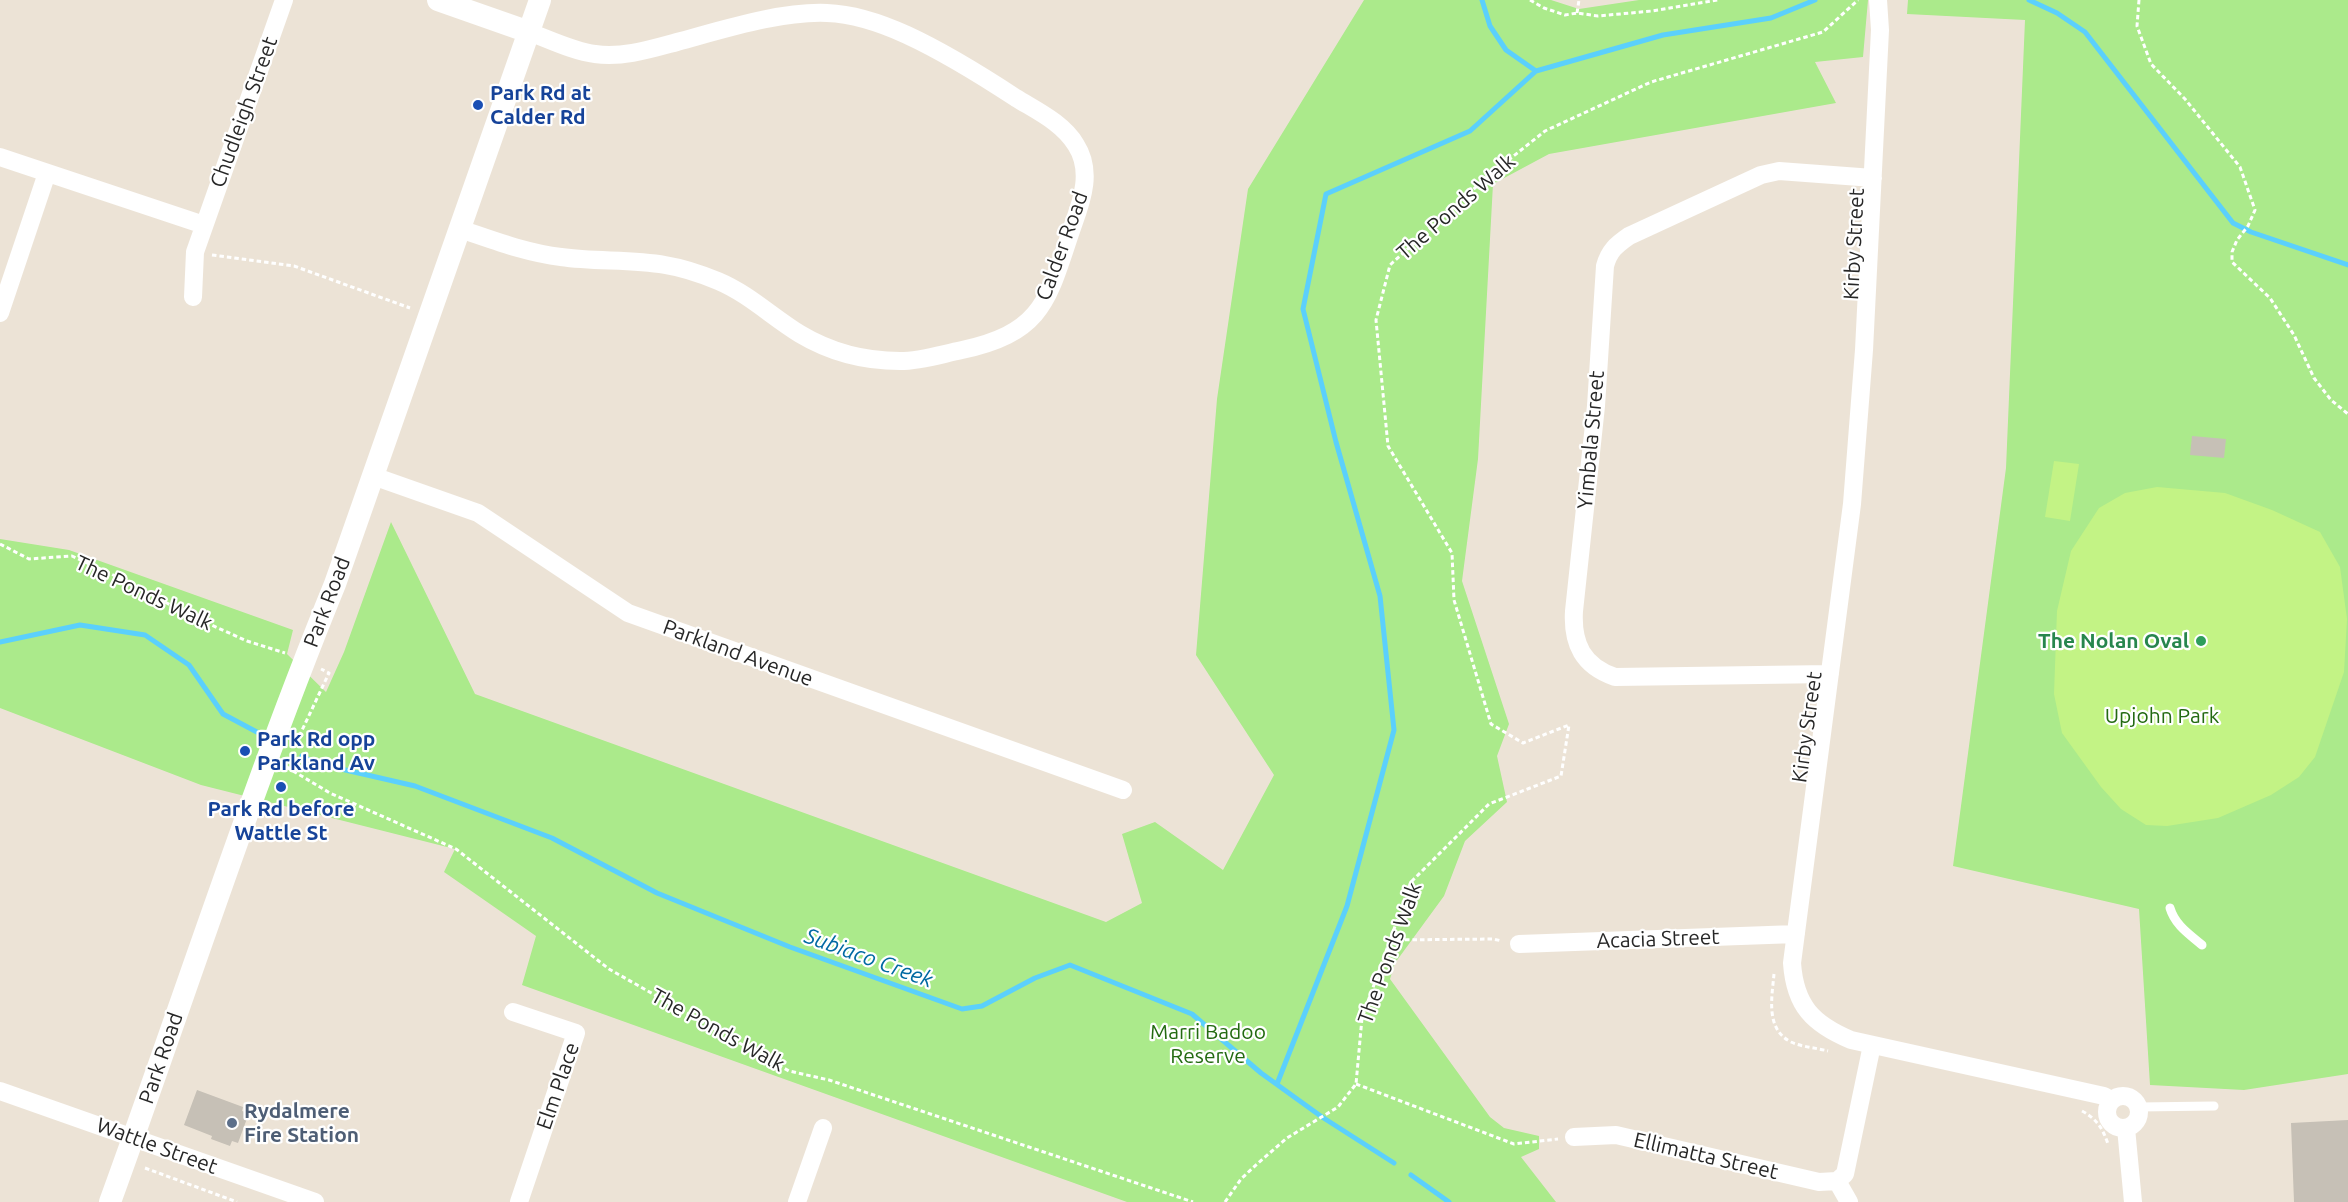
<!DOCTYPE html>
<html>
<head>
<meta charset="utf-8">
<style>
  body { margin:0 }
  canvas { display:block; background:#ece3d6 }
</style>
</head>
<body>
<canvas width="2348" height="1202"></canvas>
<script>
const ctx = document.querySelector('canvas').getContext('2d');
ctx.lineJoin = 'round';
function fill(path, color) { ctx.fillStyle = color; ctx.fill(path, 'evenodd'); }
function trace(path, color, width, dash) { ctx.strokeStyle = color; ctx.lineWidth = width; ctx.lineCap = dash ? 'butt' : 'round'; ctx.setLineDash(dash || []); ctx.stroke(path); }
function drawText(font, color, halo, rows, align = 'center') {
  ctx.font = font + ' Ubuntu,sans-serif'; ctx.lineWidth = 4.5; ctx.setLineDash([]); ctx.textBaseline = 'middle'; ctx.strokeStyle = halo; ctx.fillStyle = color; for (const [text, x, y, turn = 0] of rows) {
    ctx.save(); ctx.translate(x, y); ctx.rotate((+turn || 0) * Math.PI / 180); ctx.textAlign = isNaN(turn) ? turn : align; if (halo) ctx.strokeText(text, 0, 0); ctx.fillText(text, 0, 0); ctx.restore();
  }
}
fill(new Path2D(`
  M1364 0H1551L1579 9 1639 0H1868L1863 57 1815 62 1836 103 1549 154 1493 184 1478 459 1462 581 1509 724 1497 756 1507 802 1465 841 1444 896 1395 963 1390 979 1490 1117 1504 1128 1539 1136V1149L1521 1157 1556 1202H1127L522 985 536 936 444 872 455 849 201 785 0 708V539L69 550 293 630 287 654 326 692 344 652 391 522 475 694 1106 922 1142 903 1122 834 1155 822 1223 870 1274 775 1196 655 1217 399 1248 189Z
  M1908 0H2348V1074L2244 1090 2150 1085 2139 909 1953 866 2006 468 2025 20 1907 14Z`), '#abea8b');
fill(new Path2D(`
  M2054 461 2079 464 2070 521 2045 517Z
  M2157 487 2225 493 2272 510 2320 532 2340 567 2347 619 2344 672 2315 757 2299 777 2271 795 2218 818 2167 826 2146 825 2121 809 2101 787 2062 733 2054 694 2057 611 2071 551 2099 508 2125 493Z`), '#c3f385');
trace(new Path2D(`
  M2029 0 2057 13 2085 32 2233 223 2251 232 2348 265
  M1536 71 1663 35 1771 18 1815 0
  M0 642 80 625 145 635 189 665 223 714 270 739
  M302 756 315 763 415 786 552 838 657 893 790 947 962 1009 982 1006 1035 978 1070 965 1192 1014 1261 1073 1322 1117 1394 1163
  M1277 1084 1347 906 1394 730 1380 596 1336 442 1303 309 1326 194 1470 131 1536 71 1506 50 1490 26 1482 0
  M1411 1175 1449 1202`), '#5bd0fc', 5);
fill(new Path2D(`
  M2192 436 2226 439 2224 458 2190 455Z
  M197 1090 243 1107 242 1111 249 1113 238 1143 232 1141 230 1146 211 1139 212 1136 184 1125Z
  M2348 1120V1202H2294L2291 1123Z`), '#c6c0b6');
trace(new Path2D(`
  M1530 0 1544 8 1565 15 1577 13 1598 16 1652 11 1718 0
  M2139 0 2137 26 2151 64 2185 99 2240 167 2255 210 2248 226 2237 240 2232 252V262L2270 298 2294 335 2314 378 2331 400 2348 414
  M1577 13 1579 0
  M212 255 294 266 410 308
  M0 544 29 559 72 556 122 579 189 615 247 641 285 653
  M296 743 329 673 321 669
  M293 752 288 768 330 793 456 849 609 969 789 1071 829 1080 1193 1202
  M1390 940 1493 939 1502 941
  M1774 974C1772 997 1765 1029 1791 1042 1802 1047 1817 1048 1828 1051
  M1356 1084 1514 1144 1558 1139
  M2082 1111C2097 1119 2103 1129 2108 1144
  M145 1168 237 1202
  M1225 1202 1241 1179 1257 1164 1287 1138 1338 1107 1356 1084 1362 1018 1411 882 1489 804 1561 776 1569 725 1523 743 1491 724 1454 600 1452 553 1388 446 1376 320 1390 265 1486 178 1545 131 1651 82 1823 32 1858 0`), '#fff', 3, [4.5, 3]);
trace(new Path2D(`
  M2170 908C2175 925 2189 934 2202 945
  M2139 1107 2214 1106`), '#fff', 9);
trace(new Path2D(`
  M1878 0 1880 30 1864 350 1852 504 1792 963C1795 1006 1813 1024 1851 1040L2104 1096 2111 1100
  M0 157 204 225
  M460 229C493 240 526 253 561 257 596 262 631 259 665 265 684 268 701 274 718 281 749 294 772 317 800 334 830 352 865 361 900 361 921 361 942 354 962 350 1046 332 1048 297 1073 225 1083 198 1092 170 1076 145 1063 123 1037 111 1016 98 981 75 946 53 907 35 883 24 854 14 827 13 780 11 722 30 677 42 651 49 623 58 595 54 575 52 548 39 529 32
  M193 297 195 252 284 0
  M0 313 47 173
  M373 476 478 513 628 613 1123 790
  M1830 674 1615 677C1583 666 1572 644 1574 611L1596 406 1605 266C1609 251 1616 245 1629 236L1761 175 1779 171 1873 178
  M1519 944 1796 934
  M513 1012 576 1033 519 1202
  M0 1091 315 1202
  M2107 1112a16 16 0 1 1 32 0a16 16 0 1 1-32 0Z
  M2126 1128 2133 1202
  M1574 1137 1616 1135 1819 1182 1837 1181 1845 1174 1872 1045
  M1837 1181 1849 1202
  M797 1202 823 1128`), '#fff', 18);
trace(new Path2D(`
  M438 0 529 32
  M110 1202C185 996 252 787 335 584L540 0`), '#fff', 22);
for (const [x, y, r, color] of [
  [478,105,6,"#1a4fb4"],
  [2201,641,6,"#2e9e5b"],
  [245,751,6,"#1a4fb4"],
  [281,787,6,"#1a4fb4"],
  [232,1123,6,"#5c6f8a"]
]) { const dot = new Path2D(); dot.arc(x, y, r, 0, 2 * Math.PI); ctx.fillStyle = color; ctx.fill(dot); trace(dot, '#fff', 2); }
drawText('bold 21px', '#164399', '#fff', [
  ["Park Rd at",490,93],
  ["Calder Rd",490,117],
  ["Park Rd opp",257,739],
  ["Parkland Av",257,763],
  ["Park Rd before",281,809,"center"],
  ["Wattle St",281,833,"center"]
], 'left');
drawText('21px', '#272727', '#fff', [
  ["Chudleigh Street",244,112,-70],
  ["The Ponds Walk",1456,207,-41],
  ["Kirby Street",1854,244,-87],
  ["Calder Road",1062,246,-70],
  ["Yimbala Street",1591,440,-85],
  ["The Ponds Walk",144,593,25],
  ["Park Road",327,602,-69],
  ["Parkland Avenue",738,653,20],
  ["Kirby Street",1807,727,-82],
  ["Acacia Street",1658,939,-2],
  ["The Ponds Walk",1390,953,-70],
  ["The Ponds Walk",718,1030,29],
  ["Park Road",161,1058,-71],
  ["Elm Place",558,1086,-71],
  ["Wattle Street",157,1146,20],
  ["Ellimatta Street",1706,1156,13]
]);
drawText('bold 21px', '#27864d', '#fff', [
  ["The Nolan Oval",2189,641]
], 'right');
drawText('21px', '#236a11', '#fff', [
  ["Upjohn Park",2162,716],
  ["Marri Badoo",1208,1032],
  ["Reserve",1208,1056]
]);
drawText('bold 21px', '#4e5e75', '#fff', [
  ["Rydalmere",244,1111],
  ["Fire Station",244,1135]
], 'left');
drawText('italic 22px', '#0069a2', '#fff', [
  ["Subiaco Creek",869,958,20]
]);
</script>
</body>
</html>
